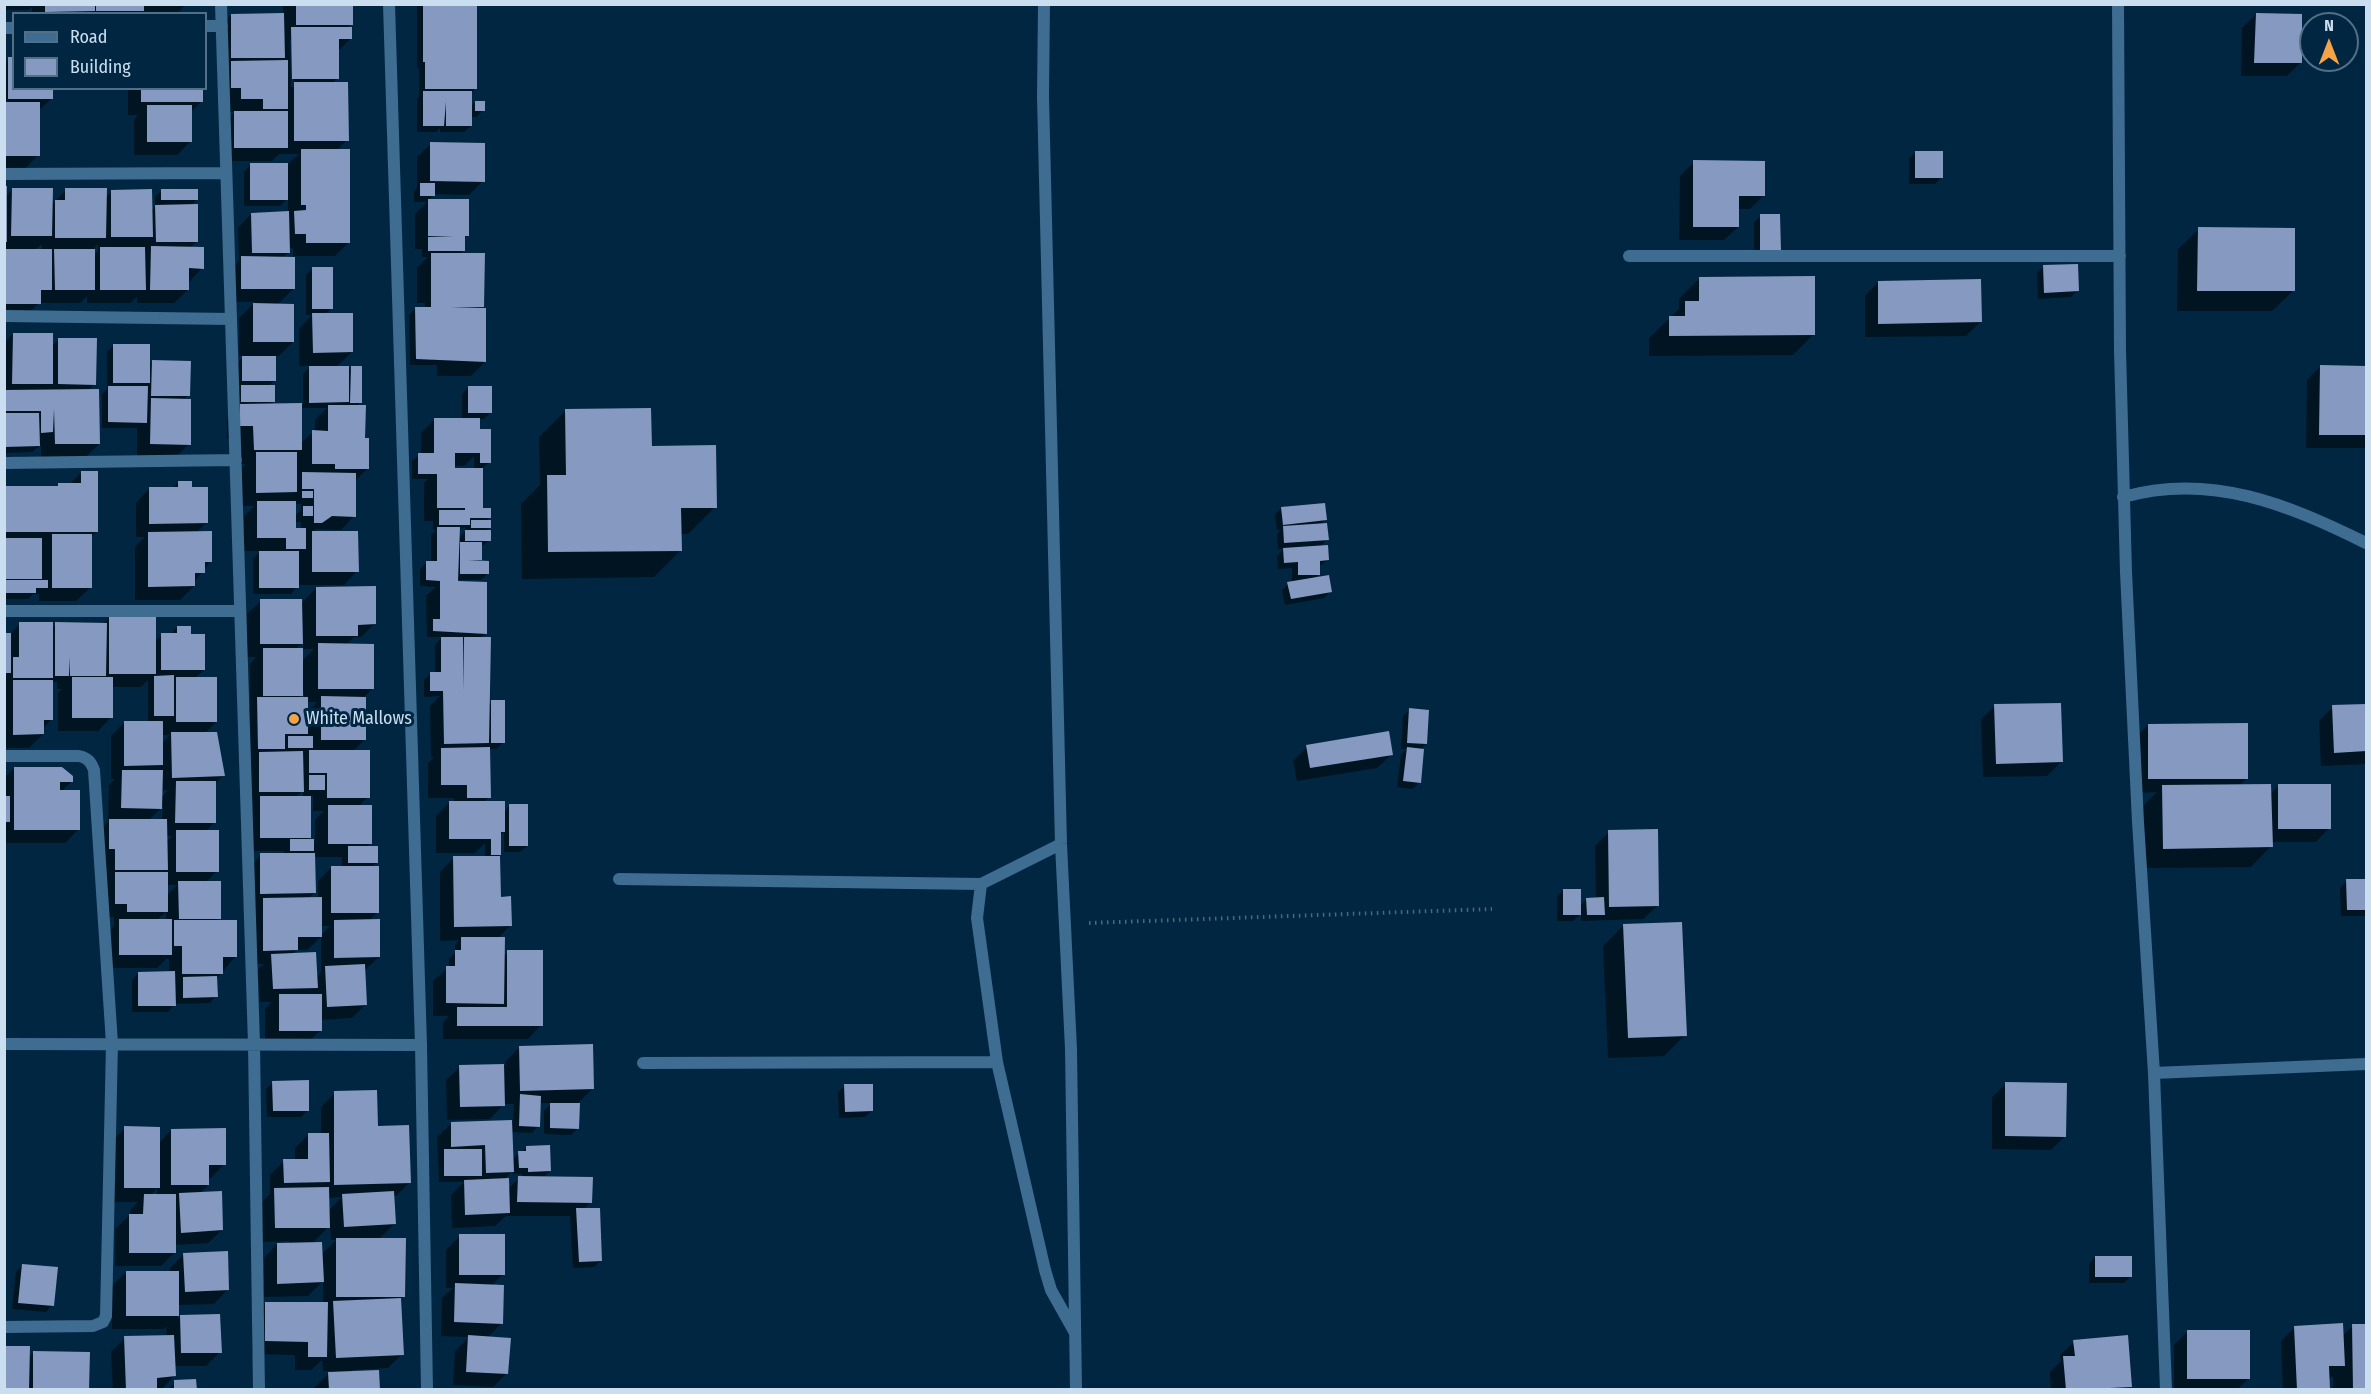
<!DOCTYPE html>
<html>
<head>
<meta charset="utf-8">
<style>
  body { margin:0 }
  #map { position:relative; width:2371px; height:1394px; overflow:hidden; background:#012641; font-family:"Fira Sans Condensed",sans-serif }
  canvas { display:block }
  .frame { position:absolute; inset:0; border:6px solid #cadeef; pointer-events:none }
  .legend { position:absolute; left:12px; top:12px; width:195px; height:78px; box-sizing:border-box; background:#012641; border:2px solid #517087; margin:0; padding:8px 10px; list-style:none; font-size:18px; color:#cadeef }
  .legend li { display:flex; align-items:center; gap:12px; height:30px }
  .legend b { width:30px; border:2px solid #517087 }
  .north { position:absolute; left:2299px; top:12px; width:60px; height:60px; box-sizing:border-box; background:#012641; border:2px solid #517087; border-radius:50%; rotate:0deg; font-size:16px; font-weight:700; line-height:24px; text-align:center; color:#cadeef }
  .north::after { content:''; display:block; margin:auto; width:21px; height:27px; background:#f6a247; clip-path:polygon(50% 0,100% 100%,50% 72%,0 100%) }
</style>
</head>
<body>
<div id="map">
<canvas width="2371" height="1394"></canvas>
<div class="frame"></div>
<ul class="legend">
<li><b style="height:8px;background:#3f6c91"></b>Road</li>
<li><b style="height:16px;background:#8699c1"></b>Building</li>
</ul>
<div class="north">N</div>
</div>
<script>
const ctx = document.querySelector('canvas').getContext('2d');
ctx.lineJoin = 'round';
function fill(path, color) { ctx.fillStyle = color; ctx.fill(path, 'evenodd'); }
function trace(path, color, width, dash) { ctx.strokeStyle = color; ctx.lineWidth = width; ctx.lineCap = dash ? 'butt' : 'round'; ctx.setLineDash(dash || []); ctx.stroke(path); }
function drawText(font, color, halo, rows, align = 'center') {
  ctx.font = font + ' "Fira Sans Condensed",sans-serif'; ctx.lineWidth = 6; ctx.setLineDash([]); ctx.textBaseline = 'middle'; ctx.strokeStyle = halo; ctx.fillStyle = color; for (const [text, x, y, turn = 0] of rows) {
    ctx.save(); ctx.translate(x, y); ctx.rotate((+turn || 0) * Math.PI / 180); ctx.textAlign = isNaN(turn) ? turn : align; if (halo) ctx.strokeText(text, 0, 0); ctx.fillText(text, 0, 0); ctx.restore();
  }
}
fill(new Path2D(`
  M4 4H186L177 14H32V7L28 10H4Z
  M218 4H280L218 6Z
  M283 4H351V24L347 28 351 38 337 52V78L333 83 347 140 336 151 349 242 335 256H294V288L277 305 293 342 279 356H274V381L268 386 274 401 270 405H303V374L311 366H299V329L312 315H306V275L313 268 331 308 325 315 352 352 336 367 348 371 352 367 361 402 356 406 368 468 355 481 354 516 341 530 316 529 312 533H357V571L344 585H298L291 594H253V559L261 551H244V516L254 506H242V468L246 464H241L240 439H227V419L238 408 235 393 241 387H236V364L244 356H239V318L255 302H228V272L239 261 238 228 251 214 288 213V198L280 206H244V172L250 165 288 164 299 154H279L272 161H221V127L235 112H228L218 29 231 15 283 14ZM290 40H293L294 87H291ZM289 248H293V258H282L289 252ZM300 408H327L315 420V432H313L300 444ZM295 504H301V510L295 516ZM295 522H301V529H295Z
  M417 4H477L476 88 471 93V107L475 102 483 110 476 117H471V126L464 132H440V128L436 132H417V99L419 97V68H417Z
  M2256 14 2300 63 2287 76H2241L2242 28Z
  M9 59 14 88 52 98 38 111V155L25 169H4V63Z
  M128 88H201V102L191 112V141L177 155H134V120L138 115H128Z
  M431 144 483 181 469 195 434 194 429 200 468 235 464 239V250L460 254 482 306 479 309 485 362 471 376H437V365H410L409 315 415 309H425V303H417V268L428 257H422V249H415V214L427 202H414V191L417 188V157Z
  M1916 152 1942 177 1935 184H1909V159Z
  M1694 162 1763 196 1750 209H1738V227L1724 240H1679L1680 176Z
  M4 189 5 197 13 189 51 205 66 190 105 198 112 191 151 211 155 207V197L162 190 197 199 191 206 197 241 190 248 202 268 188 283V290L174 303H137V297L130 303H87V296L80 303H41V301L25 317H4ZM42 244V250H35ZM98 244V251L94 255V248Z
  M1761 216 1779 250 1754 257V222Z
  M2199 229 2293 291 2272 311H2177L2178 249Z
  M2044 267 2077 291 2071 297 2038 299 2037 273Z
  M1700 278 1814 334 1793 355 1649 356V338L1679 309V299Z
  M1878 282 1980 322 1966 336 1865 337V296Z
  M13 334 52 346 59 339 94 384 88 391 99 444 85 458H41V445L32 452 4 453V343Z
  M114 345 148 366 152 362 189 395 183 400 189 444 175 458H137V428H102V394L107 389V352Z
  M2321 366 2366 367V448H2306L2307 380Z
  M468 388 490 413 484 419H478V433L490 462 481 469V507L490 517 486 521 489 528 485 531 489 541 480 547V562L488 573 481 580H458L455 583 485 634 481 638 488 706 492 702 503 742 497 749H489V797L484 802 504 812 510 805 527 846 520 852H504V832L499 836 500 898 510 926 498 938 504 956 508 952 541 1025 528 1039H443V1022L449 1016H433V981L449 967V959L455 953V945L459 940 440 941V872L454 858H485V843L475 853H436V816L450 802H454V798H428V763L434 757H431L430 706 440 696 424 697V680L431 673H435V645L442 637H427L426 596 436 587 420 586V569L427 562H431V535L436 530H433V521H424V483L428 479H412V461L421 454V433L435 419H462V394ZM474 456V470H451L454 466H464ZM465 527V532L458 539V530Z
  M566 410 650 447 715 507 688 534H680V551L654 577 522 579 521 504 540 485 539 437Z
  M81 473 97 531 90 538V588L76 601H39V594H33L28 599H4V488L56 487 58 485H69Z
  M178 482 191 488 206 523 196 533 211 561 194 582V586L180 600H135V547L145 537H136V503L149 489H172Z
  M1281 508 1325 520 1320 525 1327 539 1320 547 1328 560 1319 566V574L1314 579 1330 591 1324 598 1285 605 1282 590 1288 584 1292 583V568L1278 569 1277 556 1284 549H1278L1277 534 1281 530H1277L1275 515Z
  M316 588 375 623 361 637H354L346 645 373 688 365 696V739L352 752 368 797 359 806 370 843 366 848 377 862 372 867 377 912 369 921 379 957 365 970 366 1004 352 1018 320 1020V1031L306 1044H265V1009L272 1002H260L258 969 264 964H250L247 869 261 855H284V851H247V812L253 805H245L244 713 250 707V664L256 657H247V614L261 601 301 604ZM303 642V649H314L301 662 295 650ZM304 692V698H298ZM306 702H317L306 713ZM303 790V798H295ZM310 796H313V811H324L315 820V841H306L310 837ZM314 857H342V867H332L318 881V899H308L314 893ZM321 926H330L321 935ZM321 937V972L316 978 292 955 296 950H307Z
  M110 617 154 642 162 635H170L177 627 189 635 204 670 195 678 216 722 204 734 223 776 215 784V822L206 831 217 871 205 883 219 918 216 922 236 956 216 979V996L210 1003 174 1004 168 1012H132V980L138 973H169V959H166L157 968H106V934L114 926V917H102L95 835 108 822 109 785 115 779H111V736L124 723H148V680L141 687H111V717L98 731H58V693L62 689H57V682H52V719L43 728V734L29 748H4V635H9L20 624 52 628 56 624H103ZM161 735H170L161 744ZM168 790 161 798V791ZM163 806 162 820H149ZM166 836H172L166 842ZM167 885H177L167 895ZM166 912V920H157Z
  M2366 705V764L2321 766 2319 721 2333 707Z
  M1995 706 2061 762 2047 776 1983 777 1981 719Z
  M1410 710 1426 744 1419 750V782L1413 789 1397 787 1401 755 1407 749H1401L1403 716Z
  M2148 725 2247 778 2239 786 2270 794 2279 786 2329 828 2316 842H2271V846L2251 867 2143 868 2142 807 2157 792 2134 793V739Z
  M1307 747 1391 755 1377 768 1297 781 1293 761Z
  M14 768 71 782 62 791 79 829 65 843H4V778Z
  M1609 832 1657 906 1643 919 1581 921V913L1573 921H1557V897L1563 890 1580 906 1587 899H1596L1595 846Z
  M2347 881H2366V916H2341L2340 888Z
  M1623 926 1685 1035 1664 1056 1608 1058 1603 946Z
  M519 1048 593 1088 578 1103V1128L571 1135 544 1134V1111L552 1103H539L538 1126 532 1133 511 1132 512 1159 527 1147 550 1171 543 1178 591 1202 583 1210 601 1261 594 1267 573 1268 570 1216H506L495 1226 452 1228 451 1195 464 1182H439L437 1137 451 1124 513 1121 514 1104H504L490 1119 447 1120 446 1080 460 1067 506 1065 505 1062ZM512 1171 513 1174H522V1178H519L508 1189 504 1180Z
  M273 1082 308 1110 301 1117H267L266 1089Z
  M2006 1084 2065 1136 2051 1150 1992 1149V1097Z
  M845 1086 872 1111 865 1117 839 1118 838 1092Z
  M335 1093 377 1128 410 1182 396 1196H393L394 1224 379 1239 404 1296 399 1300 402 1354 388 1368 352 1370V1373L378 1390H315V1387L331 1371H323L322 1360 311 1370H295V1355L252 1354V1317L266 1303 323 1304V1281L308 1296 264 1297V1258L277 1244H289V1241L262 1242 261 1203 270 1194V1175L284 1161 295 1160V1148L308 1135 321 1134V1107ZM342 1197 328 1211V1198ZM330 1225 331 1240H336L321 1255 312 1244Z
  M125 1128 159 1143 171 1130 224 1164 211 1178H208V1185L199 1194 222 1230 208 1243 175 1245V1252L161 1266H115V1229L130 1215 131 1209 138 1202H111V1142ZM157 1188V1195H151Z
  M460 1236 503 1274 491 1286 501 1324 487 1338 507 1373 493 1387 453 1385 455 1351 469 1337 441 1336 442 1298 453 1288H446V1250Z
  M184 1254 227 1290 214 1304 178 1305V1319L180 1316 220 1352 206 1366H174V1376L161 1390H113L111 1352 125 1338 167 1336 166 1326 164 1329H112V1286L126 1272H170V1268Z
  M2095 1257 2131 1276 2124 1283H2089V1264Z
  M22 1266 52 1305 46 1312 12 1309 16 1272Z
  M2353 1326H2366V1390H2333V1376L2328 1379 2327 1390H2283L2281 1341 2295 1327 2342 1336Z
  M2188 1331 2249 1378 2237 1390H2174V1345Z
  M2074 1342 2131 1387 2128 1390H2051L2050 1372 2061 1361 2060 1355Z
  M4 1347 29 1348 28 1358 34 1353 88 1390H4Z
  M175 1382 195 1390H168Z`), '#0007');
fill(new Path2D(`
  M45 4H95V11L45 12Z
  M96 4H144V11H96Z
  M296 4H353V25H296Z
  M423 4H477V89H425V62H423Z
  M284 13 285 58H231V14Z
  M2256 13 2302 14V63H2254Z
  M291 27H352V39H339V79H292Z
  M8 57H14V88H53V99H8Z
  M288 60V109H263V99H241V88H231V61Z
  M294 82H348L349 141H294Z
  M141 88H203V102H141Z
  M423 91H472V126H446V102L444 126H423Z
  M475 101H485V111H475Z
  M4 102H40V156H4Z
  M147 105H192V142H147Z
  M234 111H288V148H234Z
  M430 142 485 143V182L430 181Z
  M301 149H350V243H306V234H295L294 211 306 210V205H301Z
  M1915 151H1943V178H1915Z
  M1693 160 1765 161V196H1739V227H1693Z
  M250 163H288V200H250Z
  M420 183H435V196H420Z
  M4 186H7V242H4Z
  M12 188H53L52 236H11Z
  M65 188H107L106 238H55V200H65Z
  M152 189 153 237H111V190Z
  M161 189H198V200H161Z
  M428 199H469V236H465V251H428V237L454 236H428Z
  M198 204V242H156L155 205Z
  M289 211 290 253H252L251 213Z
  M1760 214H1780L1781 250 1760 251Z
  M2198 227 2295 228V291H2197Z
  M151 246 204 247V269L189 268V290H150Z
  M100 247H145L146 290H100Z
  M4 249H52V290H41V304H4Z
  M54 249H95V290H55Z
  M431 253H485L484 307 450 308H486V362L416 359 415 307H431Z
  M241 256 295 257V289H241Z
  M2078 264 2079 291 2044 293 2043 265Z
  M312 267H333V309H312Z
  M1815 276V335L1669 336V316H1685V301H1699V277Z
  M1981 279 1982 322 1878 324V281Z
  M253 303 294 304V342H253Z
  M312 313H353V352L313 353Z
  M13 333H53V384H12Z
  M58 338H97L96 385 58 384Z
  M113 344H150V383H113Z
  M242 356H276V381H242Z
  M152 360 191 361 190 396H151Z
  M2320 365 2366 366V435H2319Z
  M309 366H349V402L309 403Z
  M351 366H362V403H350Z
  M241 385H275V402H241Z
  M108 386H148L147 423 108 422Z
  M468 386H492V413H468Z
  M99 389 100 444H55L54 409 53 432 41 433V411H4V390Z
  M151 398 191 399V445L150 444Z
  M302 403V450H254L253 426H240V404Z
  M328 405H366L365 438H369V469H335V464H312V430L328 431Z
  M651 408 652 446 716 445 717 508H681L682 551 548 552 547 475H566L565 409Z
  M4 413H39L40 446 4 447Z
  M434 418H480V429H491V463H480V453H455V468H483V508H491V518H470V525H439V510H465V508H437V474H418V453H434Z
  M256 452H297V492L256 493Z
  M81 471H98V532H5V486H58V483H81Z
  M302 472 356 473V517L332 516 322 523H314V489H302Z
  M178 481H192V487H208V523L149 524V487H178Z
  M302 491H313V498H302Z
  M257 501H296V528H306V549H286V538H257Z
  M1325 503 1327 520 1283 525 1281 507Z
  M303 506H313V516H303Z
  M471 520H491V528H471Z
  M1327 523 1329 540 1284 543 1283 526Z
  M437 527H460L458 581 487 582V634L433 631V619H440V581L426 580V561H437Z
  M465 530H491V541H465Z
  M212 531V562H205V573H195V586L148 587V532Z
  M312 531H358L359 572H312Z
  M52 534H92V588H52Z
  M4 538H42V579H4Z
  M460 542H482V560H468L489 561V574H460Z
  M1328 545 1329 560 1320 561V575H1298V562L1284 563 1283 548Z
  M259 551H299V588H259Z
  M1329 575 1332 592 1291 599 1287 582Z
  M4 580H48V588H36V593H4Z
  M376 586V624L358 625V636H316V587Z
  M260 599H302L303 644H260Z
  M109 616H156V674H109Z
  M19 622H53V678H13V657H19Z
  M55 622 107 623 106 676H70L69 657V676H55Z
  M177 626H191V634H205V670H161V633H177Z
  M4 633H11V673H4Z
  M441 637H463V691L464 637H491L489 743 444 744 443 691H430V672H441Z
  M318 643 374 644V689H318Z
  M263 648H303V696H263Z
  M174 675V716H154V676Z
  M72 677H113V718H72Z
  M176 677H217V722H176Z
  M13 680H53V720H44V734L13 735Z
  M321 696 366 697V740H321Z
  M257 697H308V734H285V749H258Z
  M491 700H505V743H491Z
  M2061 703 2063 762 1996 764 1994 704Z
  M2366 704V751L2334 753 2332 705Z
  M1409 708 1429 710 1427 744 1407 743Z
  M124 721H163V765L124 766Z
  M2248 723V779H2148V724Z
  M1389 731 1393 755 1310 768 1306 745Z
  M171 732H217L225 776 172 778Z
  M288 736H313V748H288Z
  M490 747 491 798H467V785H441V748Z
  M1407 747 1424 749 1421 783 1403 781Z
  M309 750H370V798H327V773H309Z
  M303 751 304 792H259V752Z
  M14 767H62L73 776V782H60V790H80V830H14Z
  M122 770H163L162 809 121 808Z
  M309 775H325V790H309Z
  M176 781H216V823H175Z
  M2271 784 2273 847 2163 849 2162 785Z
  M2278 784H2331V829H2278Z
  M4 796H10V822H4Z
  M260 796H311V838H260Z
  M449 801H505V832H501V855H491V839H449Z
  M509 804H528V846H509Z
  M328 805H372V844H328Z
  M109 819H167L168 870H115V849H109Z
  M1658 829 1659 906 1609 907 1608 830Z
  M176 830H219V872H176Z
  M290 839H314V851H290Z
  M348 846H378V863H348Z
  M260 853H315L316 893 260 894Z
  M453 856H500L501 897 511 896 512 926 454 927Z
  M331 866H379V913H331Z
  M115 872H168V912H127V904H115Z
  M2346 879H2366V910H2347Z
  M178 881H221V919H179Z
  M1563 889H1581V915H1563Z
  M322 897V937H298V950L263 951V898Z
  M1604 897 1605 915H1587L1586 898Z
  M119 919H172V955H119Z
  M380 919V957L334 958V920Z
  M174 920H237V957H223V974H182V946H174Z
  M1682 922 1687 1036 1628 1038 1623 924Z
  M461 937H505L504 1004 446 1003V966H455V950H461Z
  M507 950H543V1026H457V1007H507Z
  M316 952 318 988 273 989 271 954Z
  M365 964 367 1005 327 1007 325 966Z
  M175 971 176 1006H138V972Z
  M217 976 218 997 183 998V977Z
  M279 994H322V1031H279Z
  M593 1044 594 1089 520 1091 519 1046Z
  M504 1064 505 1106 460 1107 459 1065Z
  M309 1080V1111H273L272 1081Z
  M2005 1082 2067 1083 2066 1137 2005 1136Z
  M844 1084H873V1111L845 1112Z
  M377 1090 378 1126 409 1125 411 1183 334 1185V1091Z
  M520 1094 541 1096 540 1127 519 1126Z
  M550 1103H580L579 1129 550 1128Z
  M512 1120 514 1172 486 1173 485 1145 451 1147V1122Z
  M124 1126 160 1127V1188H124Z
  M226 1128V1165H209V1185H171V1129Z
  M308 1133H329L330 1182 284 1183 283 1159H308Z
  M550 1145 551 1171 528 1172V1168H519L518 1151H526V1146Z
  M444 1149H482V1176H444Z
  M518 1176 593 1177 592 1203 517 1202Z
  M509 1178 510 1213 465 1215 464 1180Z
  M329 1187 330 1228H275L274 1188Z
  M222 1191 223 1230 181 1233 179 1193Z
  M394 1191 396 1224 344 1227 342 1194Z
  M144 1194H176V1253H129V1214H143Z
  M576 1208H600L602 1261 579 1262Z
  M459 1234H505V1275H459Z
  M336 1238H406L405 1297H336Z
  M322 1242 324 1282 277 1284V1243Z
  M228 1251 229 1290 185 1292 183 1253Z
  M2095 1256H2132V1277H2095Z
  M22 1264 58 1267 54 1306 18 1303Z
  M126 1271H179V1316H126Z
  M455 1283 504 1285 503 1324 454 1322Z
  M401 1298 404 1355 336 1358 333 1301Z
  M265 1302H328L327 1357H308V1342L265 1341Z
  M220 1314 222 1353H181L180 1315Z
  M2343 1323 2345 1366H2329L2330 1389 2297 1390 2294 1326Z
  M2352 1324H2366V1390H2353Z
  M2187 1330H2250V1379H2187Z
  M174 1335 176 1376 157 1378V1390H126L124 1336Z
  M468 1335 511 1338 508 1374 466 1372Z
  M2128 1335 2132 1387 2066 1390 2063 1356H2075L2073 1340Z
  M5 1346H30L29 1390H5Z
  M33 1351 90 1352 89 1390H33Z
  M379 1370 380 1390H329L328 1372Z
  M196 1379 197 1390H174V1380Z`), '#8699c1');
trace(new Path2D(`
  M1089 923 1492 909`), '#4b6a81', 4, [1.5, 4.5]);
trace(new Path2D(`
  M221 4 254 1044 259 1390
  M389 4 421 1045 427 1390
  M1044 4 1043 96 1061 844 1071 1049 1076 1390
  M2118 4 2120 350 2126 572 2138 822 2154 1073 2166 1390
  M206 26H222
  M4 28H14
  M4 174 226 173
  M1629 256H2120
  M4 316 231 319
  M4 463 236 460
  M2123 497C2211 472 2289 505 2366 543
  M4 611H240
  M4 756H79C88 758 91 762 94 770L112 1044 106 1316 103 1322 93 1326 4 1327
  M1061 844 981 884 977 918 997 1062 1045 1270 1051 1290 1074 1331
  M619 879 981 884
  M4 1044 421 1045
  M643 1063 997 1062
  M2154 1073 2366 1064`), '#3f6c91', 12);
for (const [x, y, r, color] of [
  [294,719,6,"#f6a247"]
]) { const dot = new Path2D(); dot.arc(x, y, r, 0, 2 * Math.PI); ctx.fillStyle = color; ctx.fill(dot); trace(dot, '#012641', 2); }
drawText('18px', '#cadeef', '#012641', [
  ["White Mallows",306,719]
], 'left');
</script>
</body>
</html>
